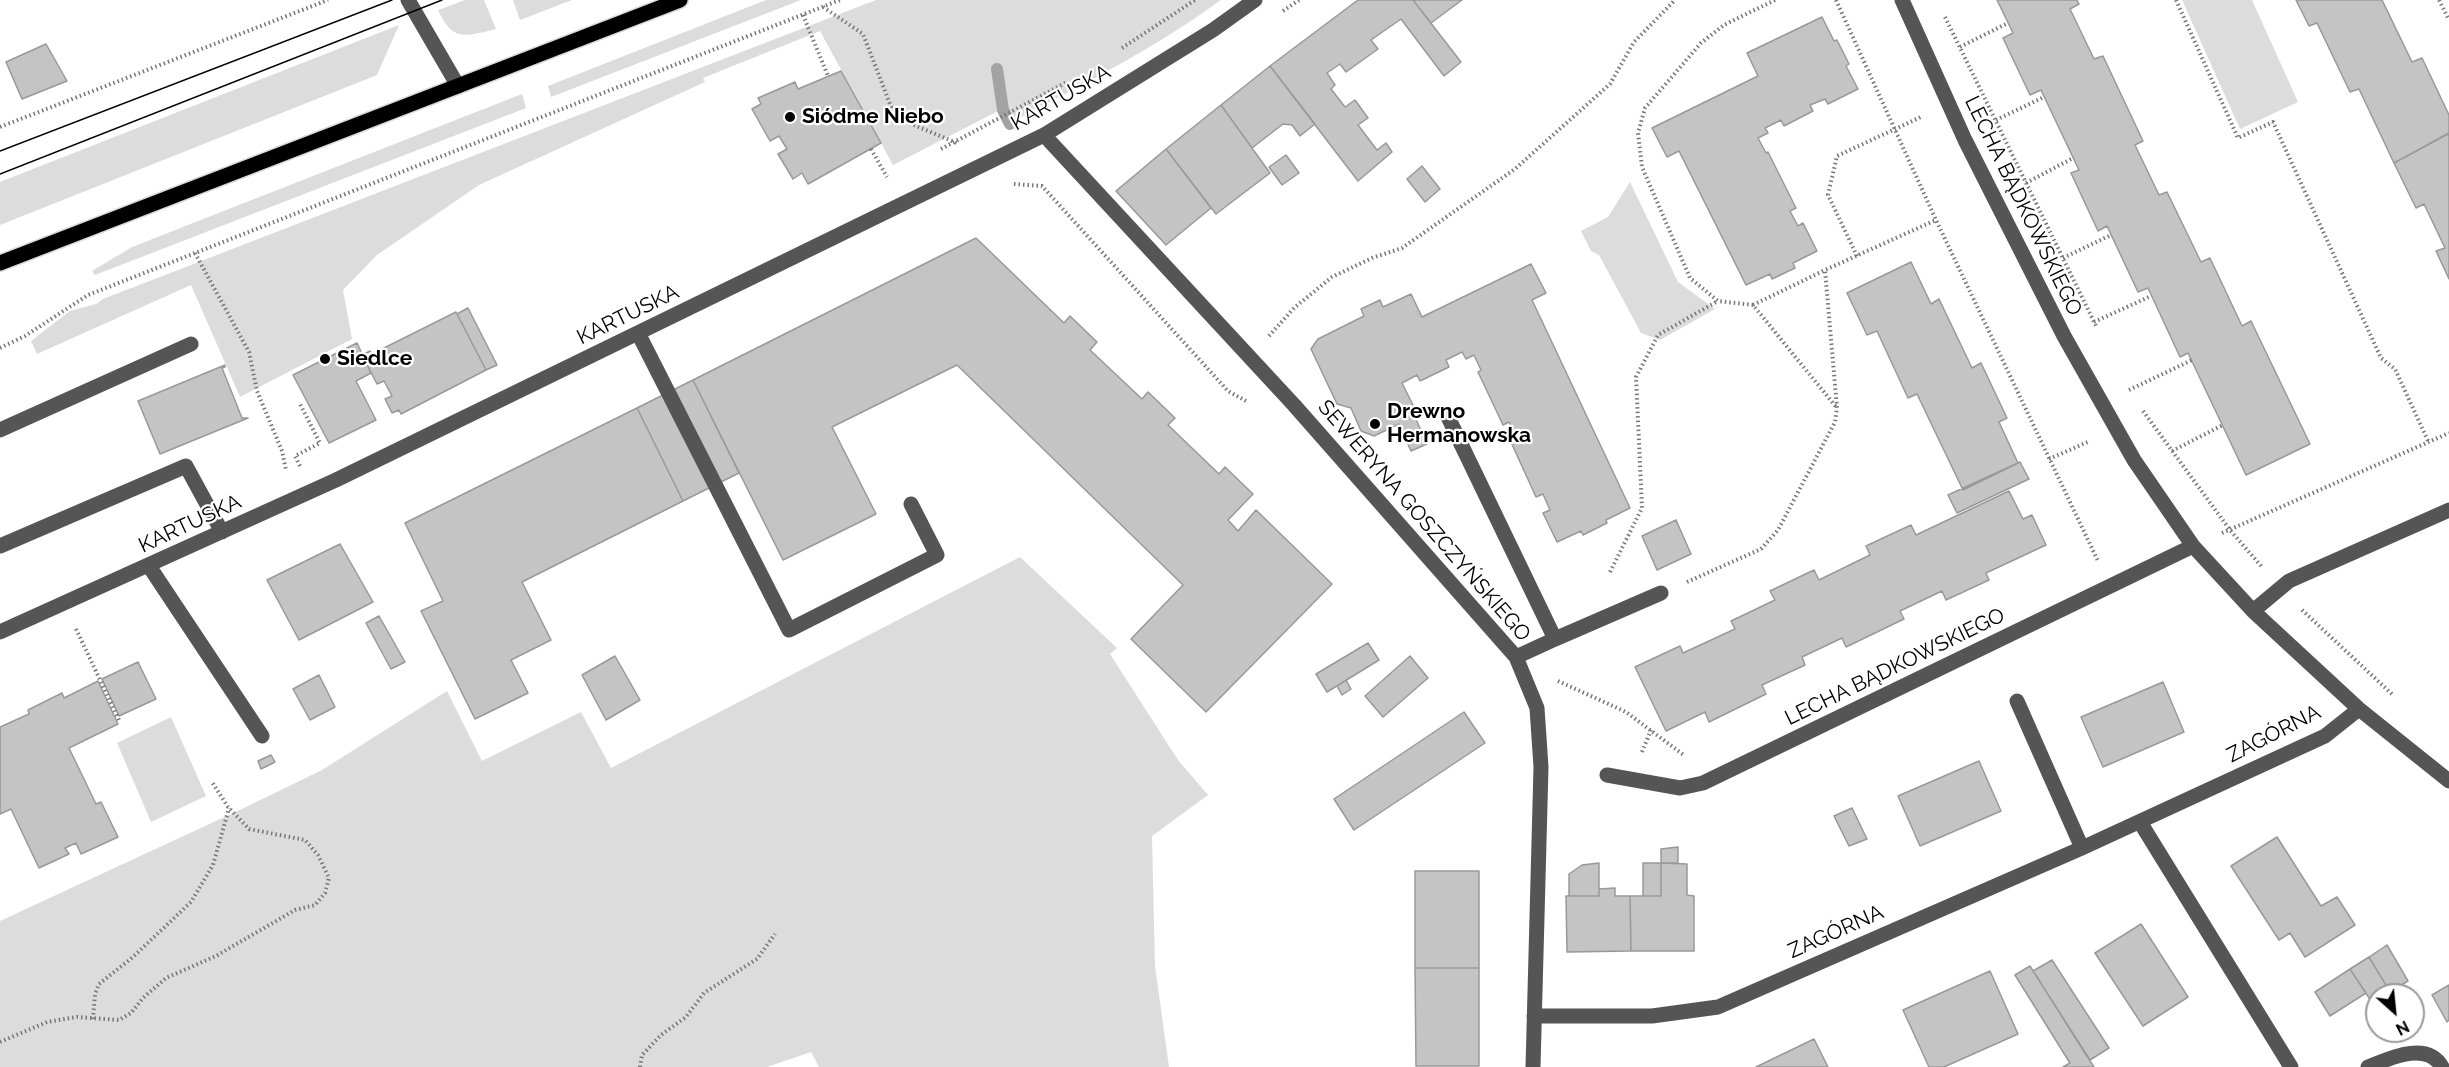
<!DOCTYPE html>
<html>
<head>
<meta charset="utf-8">
<style>
  body { margin:0 }
  #map { position:relative; width:2449px; height:1067px; overflow:hidden; background:#fff; font-family:Raleway,sans-serif }
  canvas { display:block }
  .north { position:absolute; left:2365px; top:983px; width:60px; height:60px; box-sizing:border-box; background:#fff; border:2px solid #999; border-radius:50%; rotate:153deg; font-size:16px; font-weight:700; line-height:24px; text-align:center; color:#000 }
  .north::after { content:''; display:block; margin:auto; width:21px; height:27px; background:#000; clip-path:polygon(50% 0,100% 100%,50% 72%,0 100%) }
</style>
</head>
<body>
<div id="map">
<canvas width="2449" height="1067"></canvas>
<div class="north">N</div>
</div>
<script>
const ctx = document.querySelector('canvas').getContext('2d');
ctx.lineJoin = 'round';
function fill(path, color) { ctx.fillStyle = color; ctx.fill(path, 'evenodd'); }
function trace(path, color, width, dash) { ctx.strokeStyle = color; ctx.lineWidth = width; ctx.lineCap = dash ? 'butt' : 'round'; ctx.setLineDash(dash || []); ctx.stroke(path); }
function drawText(font, color, halo, rows, align = 'center') {
  ctx.font = font + ' Raleway,sans-serif'; ctx.lineWidth = 4.5; ctx.setLineDash([]); ctx.textBaseline = 'middle'; ctx.strokeStyle = halo; ctx.fillStyle = color; for (const [text, x, y, turn = 0] of rows) {
    ctx.save(); ctx.translate(x, y); ctx.rotate((+turn || 0) * Math.PI / 180); ctx.textAlign = isNaN(turn) ? turn : align; if (halo) ctx.strokeText(text, 0, 0); ctx.fillText(text, 0, 0); ctx.restore();
  }
}
fill(new Path2D(`
  M465 0H484L496 29C466 36 453 43 438 10Z
  M513 0H572L520 20Z
  M766 0H801L551 97 548 86Z
  M876 0H1221C1155 48 1084 84 1012 122L1004 108 893 165 820 31 703 78 705 82 479 185 377 255 343 290 352 339 240 397 191 285 37 354 31 341 70 311 96 304 103 299Z
  M2182 0H2252L2298 102 2240 129Z
  M399 25 377 75 0 225V182Z
  M522 94 526 108 95 275 92 271 132 247Z
  M1630 182 1678 282 1715 309 1660 340 1641 333 1599 255 1591 251 1581 231 1608 217Z
  M1020 557 1117 648 1110 654 1178 760 1208 795 1152 836 1155 966 1169 1067H819L811 1052 767 1067H0V921L244 808 322 770 447 691 482 761 581 712 611 768Z
  M171 717 206 796 151 822 117 743Z`), '#dcdcdc');
trace(new Path2D(`
  M997 69 1003 110 1010 124`), '#a3a3a3', 12);
const building = new Path2D(`
  M1358 0H1413L1461 62 1444 76 1401 19 1371 40 1378 49 1346 72 1340 64 1327 73 1335 85 1331 89 1345 107 1355 100 1368 118 1358 125 1377 150 1386 143 1392 152 1358 181 1270 66Z
  M1413 0H1462L1431 23Z
  M1997 0H2077L2079 4 2070 9 2094 59 2103 56 2143 141 2135 145 2159 195 2167 192 2201 262 2210 258 2242 326 2251 321 2310 444 2246 475 2188 353 2180 357 2148 288 2138 292 2107 226 2098 231 2071 173 2079 170 2041 90 2030 95 2003 38 2013 33Z
  M2296 0H2382L2412 62 2422 58 2449 115V133L2394 163 2359 89 2350 92 2317 23 2309 26Z
  M1822 17 1834 41 1837 40 1849 64 1846 66 1858 89 1828 104 1825 99 1810 105 1813 111 1784 126 1781 120 1765 128 1768 133 1758 138 1766 153 1768 152 1796 208 1790 211 1798 226 1803 223 1817 251 1793 263 1795 268 1772 279 1770 274 1746 285 1679 151 1667 157 1652 128 1758 76 1747 53Z
  M46 44 67 81 22 99 6 62Z
  M1270 66 1315 124 1300 136 1292 125 1283 124 1252 148 1221 105Z
  M841 71 881 143 808 184 802 173 793 179 778 154 787 149 779 136 770 141 752 109 761 104 758 98 795 82 798 89Z
  M1221 105 1270 173 1216 214 1166 149Z
  M2448 134 2449 136V279L2436 251 2445 248 2424 204 2416 208 2394 163Z
  M1166 149 1211 208 1166 245 1116 191Z
  M1286 155 1299 173 1282 185 1269 167Z
  M1422 166 1440 189 1425 202 1407 179Z
  M976 238 1064 323 1070 316 1097 342 1090 350 1142 399 1148 392 1175 418 1168 425 1219 474 1225 467 1253 494 1228 520 1238 531 1256 510 1332 584 1206 712 1131 639 1183 585 957 365 832 427 876 514 783 560 693 380Z
  M1911 262 1931 304 1939 299 1972 368 1981 363 2007 418 1999 422 2018 463 1963 490 1917 394 1908 398 1877 331 1867 335 1847 293Z
  M1531 264 1546 293 1532 300 1630 508 1606 520 1607 523 1583 535 1581 531 1557 542 1543 513 1550 510 1543 494 1536 497 1510 440 1517 438 1509 422 1503 425 1478 372 1481 370 1474 355 1466 359 1462 352 1446 360 1449 367 1420 381 1417 375 1402 383 1418 415 1415 417 1427 444 1411 451 1399 424 1374 436 1361 431 1351 408 1337 404 1311 349 1318 339 1364 316 1361 309 1380 300 1383 307 1411 294 1422 317Z
  M468 308 497 365 486 370 457 314Z
  M456 312 486 370 401 414 399 410 392 413 385 399 392 396 384 381 377 384 362 355 370 351 372 354Z
  M357 343 371 373 356 381 376 420 329 443 293 375Z
  M225 365V367L222 368 242 418H248L160 454 138 401Z
  M693 380 739 473 683 501 637 408Z
  M637 408 683 501 522 582 551 640 511 660 528 693 475 719 421 611 443 601 405 523Z
  M2020 462 2029 479 1957 513 1948 495Z
  M2009 491 2023 519 2032 515 2046 545 1986 573 1989 580 1946 600 1942 591 1900 611 1904 619 1846 647 1842 638 1802 657 1805 665 1762 685 1766 694 1709 722 1705 712 1666 731 1635 667 1680 646 1683 653 1735 629 1731 621 1775 600 1770 591 1814 570 1819 580 1870 555 1866 546 1911 525 1916 535Z
  M1676 520 1691 554 1657 570 1642 536Z
  M340 544 373 602 299 640 267 580Z
  M379 616 405 662 391 669 366 623Z
  M1368 643 1379 660 1327 692 1316 674Z
  M615 656 640 700 606 720 582 675Z
  M1410 656 1428 678 1383 717 1365 696Z
  M138 662 156 699 119 716 102 679Z
  M319 675 335 707 310 720 293 689Z
  M1346 680 1351 689 1342 695 1337 686Z
  M98 681 118 724 69 748 96 804 101 802 118 837 81 854 76 843 65 848 69 854 39 868 11 809 0 814V727L29 714 28 710 62 693 64 698Z
  M2163 682 2184 732 2103 767 2081 717Z
  M1464 712 1485 743 1354 830 1334 799Z
  M271 755 275 762 261 769 258 761Z
  M1979 761 2001 811 1920 846 1898 796Z
  M1852 808 1867 839 1849 846 1834 816Z
  M2277 837 2321 906 2337 897 2355 925 2305 957 2290 933 2279 940 2231 866Z
  M1678 847V863H1661V849Z
  M1599 863V896H1569V874L1582 865Z
  M1643 863H1661V896H1643Z
  M1661 863 1687 864V895L1694 896V951H1631L1630 896H1661Z
  M1415 871H1479V968H1415Z
  M1615 888V896H1630L1631 951 1567 952 1566 896H1599V889Z
  M2141 924 2188 997 2143 1026 2095 953Z
  M2387 945 2408 981 2390 992 2369 957Z
  M2369 957 2390 992 2386 995H2377V1001L2373 1004 2350 969Z
  M2052 960 2109 1048 2090 1060 2033 971Z
  M2030 966 2083 1050 2094 1067H2063L2070 1063 2015 975Z
  M1415 968H1479V1066H1416Z
  M2350 969 2366 993 2330 1016 2315 992Z
  M1990 971 2018 1034 1944 1067H1929L1903 1010Z
  M2449 985V1020L2447 1022 2432 995Z
  M1814 1039 1828 1067H1756Z`);
fill(building, '#c4c4c4');
trace(building, '#999', 1.5);
const major = new Path2D(`
  M0 263 680 0`);
trace(major, '#dbdbdb', 18);
trace(new Path2D(`
  M1775 0 1724 25 1701 43 1645 108 1638 133 1642 167 1690 278 1718 301 1753 305 1837 408
  M1836 0 1936 220 2098 561
  M2176 0 2238 138 2273 122 2381 358 2395 369 2428 441
  M2439 0 2449 20
  M823 7 863 34 895 117 959 144
  M1283 11 1299 0
  M803 15 828 76
  M1945 17 2097 328
  M1960 47 2008 23
  M1122 48 1195 0
  M1996 120 2044 97
  M0 127 328 0
  M871 149 887 177
  M941 149 1067 82
  M2026 183 2073 158
  M1014 184 1042 186 1228 391 1246 401
  M195 253 249 352 257 391 282 451 286 470
  M1857 256 1828 195 1837 156 1921 117
  M2063 258 2111 235
  M1753 305 1825 270
  M2094 322 2151 296
  M1269 336 1294 308 1332 277 1372 258 1402 248 1515 169 1610 84 1634 42 1675 0
  M0 348 25 336 88 295 840 0
  M2129 390 2192 360
  M2143 411 2230 530 2262 567
  M2172 451 2223 425
  M2049 459 2090 441
  M300 466 295 456 320 443 300 404
  M2222 533 2449 433
  M1610 572 1642 508 1636 377 1658 335 1718 301
  M1687 582 1761 549 1778 530 1835 422 1837 408 1825 270 1936 220
  M2302 610 2393 695
  M76 629 120 722
  M1558 681 1626 712 1685 756
  M1642 752 1651 730
  M93 1019 95 994 99 984 133 957 191 902 213 865 229 808
  M0 1042 47 1022 77 1017 119 1020 131 1013 143 998 166 978 216 956 295 910 315 905 325 893 329 878 318 855 305 840 249 829 228 807 212 782
  M640 1067 642 1055 661 1035 686 1017 704 993 757 959 775 934`), '#777', 4, [1.5, 3]);
trace(new Path2D(`
  M408 0 458 86
  M1902 0 1965 140 2064 336 2134 460 2193 546 2253 611 2359 709 2449 781
  M1044 135 1294 405 1516 657 1537 708 1541 767 1533 1067
  M638 333 789 630 937 555 911 504
  M1448 417 1555 639 1661 593
  M0 430 191 344
  M0 546 186 466 222 532
  M149 566 262 736
  M2253 611 2289 581 2449 510
  M0 632 336 480 1044 135 1213 30 1255 0
  M1516 657 1555 639
  M2017 701 2082 848
  M1607 775 1680 788 1703 783 2193 546
  M2140 822 2291 1067
  M1534 1016H1652L1718 1007 2082 848 2325 736 2359 709
  M2368 1067C2388 1059 2427 1040 2442 1067`), '#555', 15);
trace(major, '#000', 15);
trace(new Path2D(`
  M0 151 392 0
  M0 174 442 0`), '#000', 1.5);
for (const [x, y, r, color] of [
  [790,117,6,"#000"],
  [325,359,6,"#000"],
  [1375,424,6,"#000"]
]) { const dot = new Path2D(); dot.arc(x, y, r, 0, 2 * Math.PI); ctx.fillStyle = color; ctx.fill(dot); trace(dot, '#fff', 2); }
drawText('21px', '#000', '#fff', [
  ["KARTUSKA",1061,98,-30],
  ["LECHA BĄDKOWSKIEGO",2023,206,64],
  ["KARTUSKA",628,315,-26],
  ["SEWERYNA GOSZCZYŃSKIEGO",1424,521,49],
  ["KARTUSKA",190,524,-25],
  ["LECHA BĄDKOWSKIEGO",1895,667,-26],
  ["ZAGÓRNA",2274,734,-27],
  ["ZAGÓRNA",1836,932,-24]
]);
drawText('bold 21px', '#000', '#fff', [
  ["Siódme Niebo",802,117],
  ["Siedlce",337,359],
  ["Drewno",1387,412],
  ["Hermanowska",1387,436]
], 'left');
</script>
</body>
</html>
